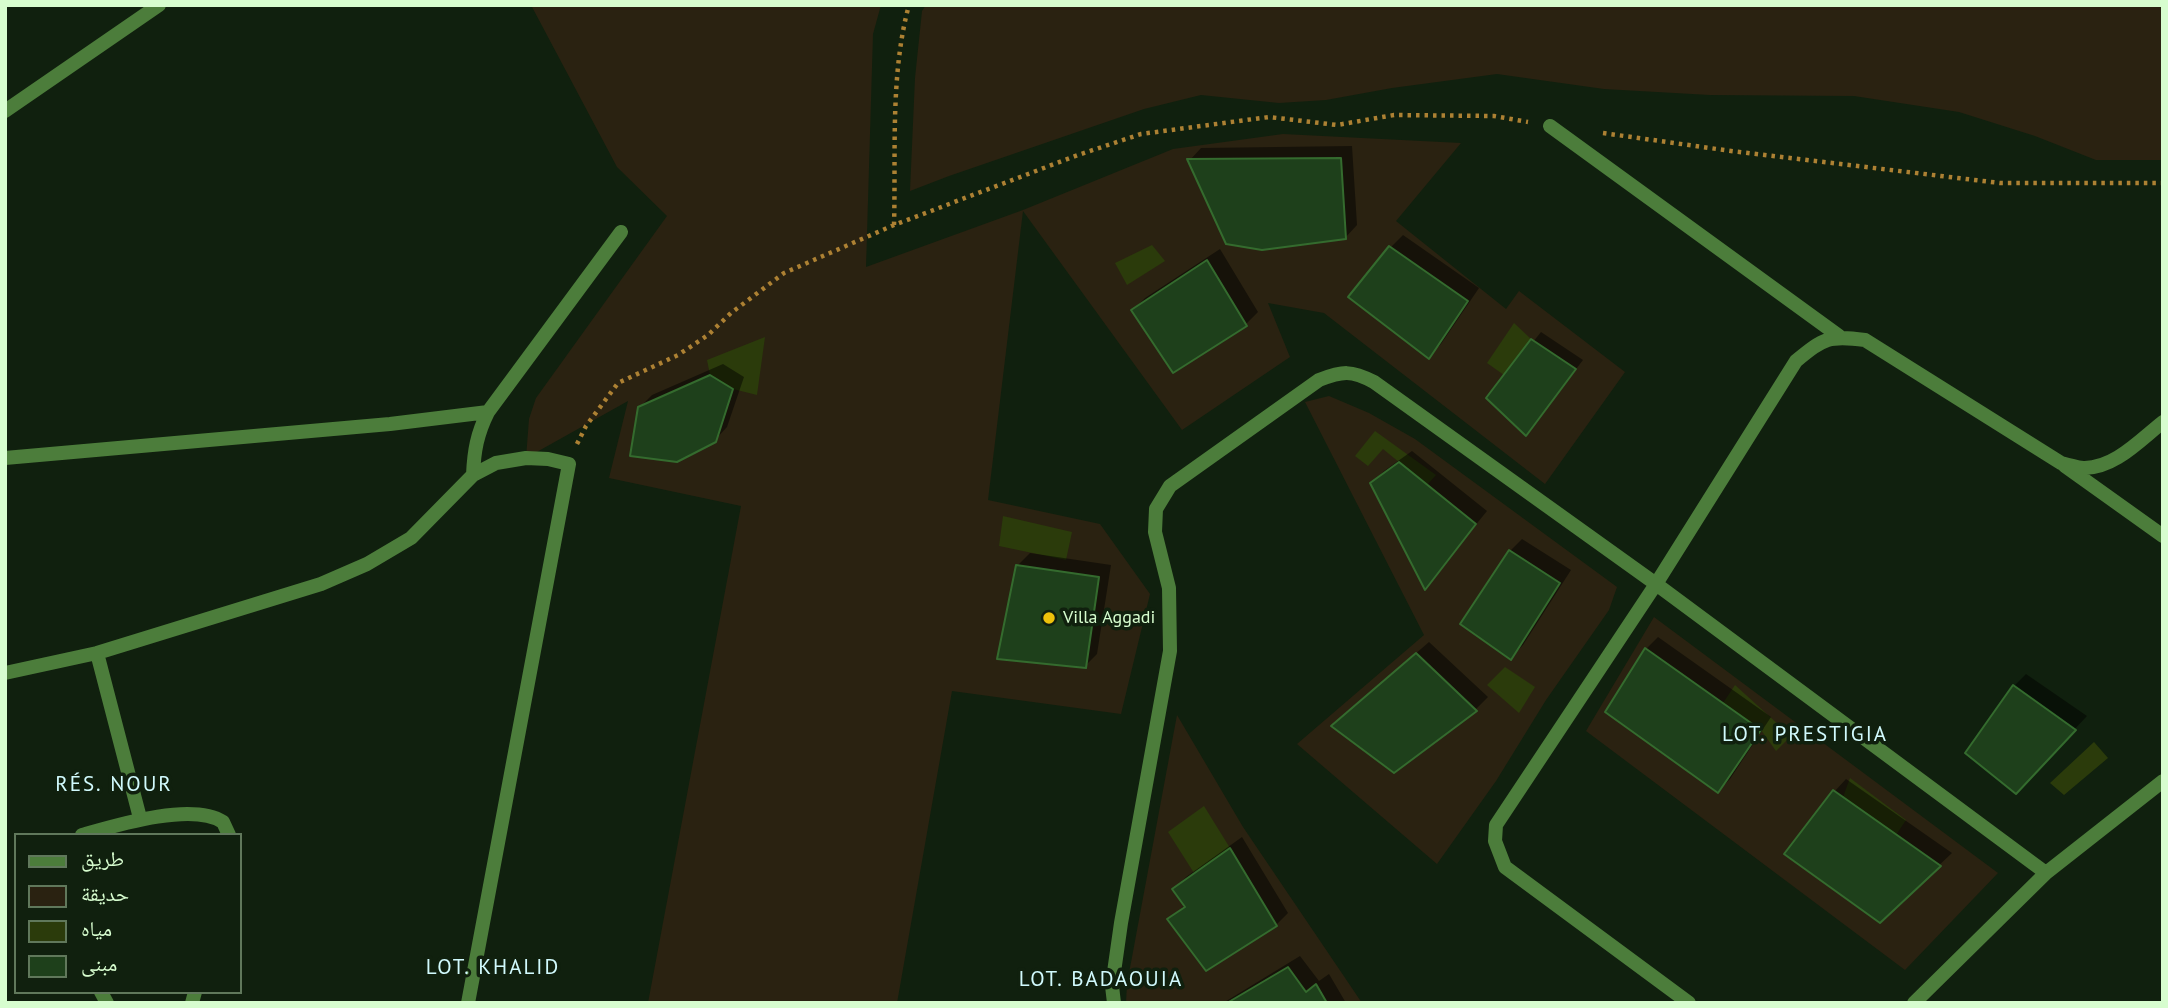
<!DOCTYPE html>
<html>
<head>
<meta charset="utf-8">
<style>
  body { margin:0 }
  #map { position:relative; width:2168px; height:1008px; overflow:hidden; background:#10200e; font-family:"PT Sans","Noto Naskh Arabic",sans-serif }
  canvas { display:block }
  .frame { position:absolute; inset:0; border:7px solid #d7fdcf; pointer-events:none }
  .legend { position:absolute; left:14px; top:833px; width:228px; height:161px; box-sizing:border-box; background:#10200e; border:2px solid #60785b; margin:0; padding:9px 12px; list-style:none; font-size:21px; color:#d7fdcf }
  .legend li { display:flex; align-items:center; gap:14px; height:35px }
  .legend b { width:35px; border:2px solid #60785b }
</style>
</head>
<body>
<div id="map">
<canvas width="2168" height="1008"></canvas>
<div class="frame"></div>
<ul class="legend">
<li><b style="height:9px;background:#4c7d3b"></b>طريق</li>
<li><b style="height:19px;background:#2a2211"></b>حديقة</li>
<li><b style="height:19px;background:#2b3b0b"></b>مياه</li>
<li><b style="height:19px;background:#1e401b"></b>مبنى</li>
</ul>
</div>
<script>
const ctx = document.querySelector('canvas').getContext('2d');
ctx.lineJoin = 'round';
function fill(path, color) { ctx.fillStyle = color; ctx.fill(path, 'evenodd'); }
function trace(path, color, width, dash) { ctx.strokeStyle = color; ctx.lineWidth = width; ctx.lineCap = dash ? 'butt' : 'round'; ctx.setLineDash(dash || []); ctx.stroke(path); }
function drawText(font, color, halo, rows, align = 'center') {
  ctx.font = font + ' "PT Sans",sans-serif'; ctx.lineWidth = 7; ctx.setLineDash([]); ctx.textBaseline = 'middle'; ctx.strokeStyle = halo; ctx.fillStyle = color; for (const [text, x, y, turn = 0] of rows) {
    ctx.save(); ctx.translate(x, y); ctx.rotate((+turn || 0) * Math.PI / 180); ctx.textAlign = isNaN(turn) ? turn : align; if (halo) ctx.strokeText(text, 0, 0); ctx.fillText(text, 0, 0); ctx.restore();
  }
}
fill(new Path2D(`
  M531 5H881L873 34 866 267 1023 210 1173 149 1283 134 1461 143 1396 221 1506 309 1519 291 1625 372 1545 484 1324 313 1268 303 1290 357 1182 430 1023 211 988 500 1100 524 1150 594 1121 714 952 691 897 1003H648L741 506 609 478 628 401 526 458 529 419 536 398 667 216 617 167Z
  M926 5H2163V160H2096L2035 136 1959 112 1854 96 1710 95 1604 89 1497 74 1392 88 1326 100 1279 103 1201 95 1144 109 949 176 910 191 915 78 922 11Z
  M1329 396 1369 413 1415 439 1617 587 1609 610 1546 700 1496 781 1437 864 1297 744 1424 635 1305 402Z
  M1654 617 1998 873 1905 970 1586 731Z
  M1177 715 1243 827 1362 1003H1126L1127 984Z`), '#2a2211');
fill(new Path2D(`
  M1152 245 1165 261 1127 285 1115 263Z
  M1514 323 1531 339 1504 375 1487 363Z
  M765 337 757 395 733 389 710 375 707 360Z
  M1375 431 1436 475 1427 485 1383 449 1368 466 1355 456Z
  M1003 516 1072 532 1066 560 999 546Z
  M1505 667 1535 687 1519 713 1487 685Z
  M1735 685 1791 736 1776 751 1761 730 1723 703Z
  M2094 742 2108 758 2064 795 2050 783Z
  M1850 778 1906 820 1896 835 1843 797Z
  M1204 806 1230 848 1194 873 1168 832Z`), '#2b3b0b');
fill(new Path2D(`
  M1352 146 1357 225 1345 238 1190 160 1201 148Z
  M1403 235 1479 288 1441 344 1429 356 1391 247Z
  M1220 249 1258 312 1246 324 1173 371 1133 310 1145 298Z
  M1541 332 1583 360 1526 434 1488 398Z
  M723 364 744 377 727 427 715 440 640 407 652 395Z
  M1412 451 1487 511 1425 587 1372 483 1384 471Z
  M1522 539 1571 570 1523 645 1511 658 1463 623 1510 551Z
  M1030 553 1111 565 1097 654 1085 666 1018 565Z
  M1658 637 1771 717 1730 779 1718 791 1646 649Z
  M1429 642 1488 697 1476 709 1394 771 1346 714Z
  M2026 674 2087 716 2028 779 1967 753 2014 686Z
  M1846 779 1952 853 1880 921 1834 792Z
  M1242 837 1288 913 1276 925 1170 919 1186 904 1174 889 1186 877Z
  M1300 956 1319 981 1329 974 1346 1003H1223Z`), '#0007');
const building = new Path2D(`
  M1341 158 1346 239 1262 250 1226 244 1187 159Z
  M1389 246 1468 301 1429 359 1348 297Z
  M1207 260 1247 326 1173 373 1131 310Z
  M1531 339 1576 369 1526 436 1486 398Z
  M710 375 733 389 716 442 677 462 630 456 638 407Z
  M1399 462 1476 524 1425 590 1370 483Z
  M1509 550 1560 583 1511 660 1460 624Z
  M1016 565 1099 577 1086 668 997 659Z
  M1645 648 1761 730 1718 793 1605 712Z
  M1416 653 1477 711 1394 773 1331 726Z
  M2013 685 2076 730 2016 794 1965 753Z
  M1833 790 1941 866 1880 923 1784 854Z
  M1230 848 1277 926 1206 971 1167 919 1185 907 1172 889Z
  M1288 967 1306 992 1316 984 1327 1003H1227Z`);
fill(building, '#1e401b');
trace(building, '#346b2e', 2);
trace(new Path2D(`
  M1603 133 1731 151 2000 183H2163
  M894 225C896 154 890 74 909 5
  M577 444 586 426 618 383 678 355 708 335 731 313 784 273 894 225 1078 155 1141 134 1269 117 1337 125 1394 115 1494 116 1528 122`), '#ad8133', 4.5, [3.5, 5]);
trace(new Path2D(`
  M5 111 159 5
  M1550 126 1839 336
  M5 458 390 424 488 412
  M2065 466 2163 536
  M473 475C474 451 477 434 488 412L621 232
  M97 653 140 818
  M5 673 97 653 321 584 367 564 411 538 473 475 496 463 526 458 548 459 569 464 468 1003
  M82 835C117 825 192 802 223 822L229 835
  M101 992 107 1003
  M192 1003 195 992
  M1114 1003 1112 986 1121 923 1170 651 1169 588 1155 532 1156 509 1170 486 1319 380C1343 371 1351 370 1374 382L1656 584 2046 873
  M1689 1003 1505 867 1495 841 1496 825 1656 584 1796 361C1824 338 1829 335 1865 340L2061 463C2068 465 2075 467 2083 468 2114 469 2140 440 2163 422
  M1914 1003 2046 873 2163 781`), '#4c7d3b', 14);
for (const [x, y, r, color] of [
  [1049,618,7,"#edc10b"]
]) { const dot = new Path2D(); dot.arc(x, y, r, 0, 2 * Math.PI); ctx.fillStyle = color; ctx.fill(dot); trace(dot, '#10200e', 2.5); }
drawText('18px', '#d7fdcf', '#10200e', [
  ["Villa Aggadi",1063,618]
], 'left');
ctx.letterSpacing = '2px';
drawText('21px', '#d1fafd', '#10200e', [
  ["LOT. PRESTIGIA",1805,735],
  ["RÉS. NOUR",114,785],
  ["LOT. KHALID",493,968],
  ["LOT. BADAOUIA",1101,980]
]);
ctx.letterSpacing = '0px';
</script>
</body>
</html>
